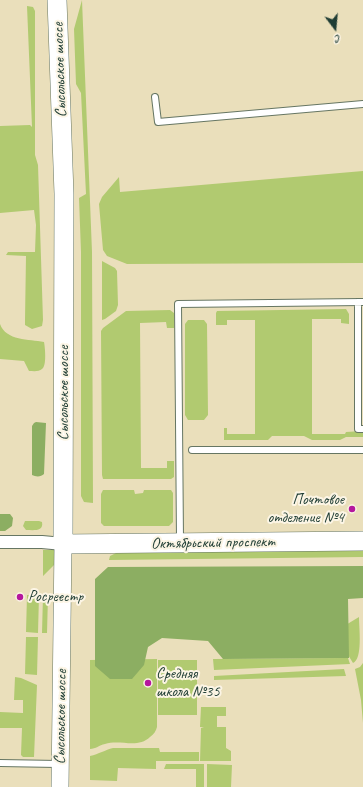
<!DOCTYPE html>
<html>
<head>
<meta charset="utf-8">
<style>
  body { margin:0 }
  #map { position:relative; width:363px; height:787px; overflow:hidden; background:#eadfbb; font-family:Caveat,sans-serif }
  canvas { display:block }
  .north { position:absolute; left:315px; top:8px; width:40px; height:40px; -webkit-text-stroke:3px #fcf5e5; paint-order:stroke; rotate:164deg; font-size:11px; font-weight:700; line-height:16px; text-align:center; color:#1f3d34 }
  .north::after { content:''; display:block; margin:auto; width:14px; height:18px; background:#1f3d34; clip-path:polygon(50% 0,100% 100%,50% 72%,0 100%) }
</style>
</head>
<body>
<div id="map">
<canvas width="363" height="787"></canvas>
<div class="north">С</div>
</div>
<script>
const ctx = document.querySelector('canvas').getContext('2d');
ctx.lineJoin = 'round';
function fill(path, color) { ctx.fillStyle = color; ctx.fill(path, 'evenodd'); }
function trace(path, color, width, dash) { ctx.strokeStyle = color; ctx.lineWidth = width; ctx.lineCap = dash ? 'butt' : 'round'; ctx.setLineDash(dash || []); ctx.stroke(path); }
function drawText(font, color, halo, rows, align = 'center') {
  ctx.font = font + ' Caveat,sans-serif'; ctx.lineWidth = 4; ctx.setLineDash([]); ctx.textBaseline = 'middle'; ctx.strokeStyle = halo; ctx.fillStyle = color; for (const [text, x, y, turn = 0] of rows) {
    ctx.save(); ctx.translate(x, y); ctx.rotate((+turn || 0) * Math.PI / 180); ctx.textAlign = isNaN(turn) ? turn : align; if (halo) ctx.strokeText(text, 0, 0); ctx.fillText(text, 0, 0); ctx.restore();
  }
}
fill(new Path2D(`
  M82 0 92 252 93 503 84 502 81 496V252L79 198 86 194 81 93 76 84 74 29Z
  M27 6 33 7 35 11V155L38 165 43 320 42 326 32 329 25 325V320L26 256 6 255 8 252H35L36 225 34 210 0 213V126L30 125 32 127Z
  M363 171V263L127 264 107 256 103 250 99 204 102 197 119 177 120 192Z
  M102 261 115 268 117 271 118 305 116 311 105 319 102 320Z
  M346 309 349 314V324L341 323V319H312V434H345L346 432 363 431V437H346L340 440H312L304 436H272L268 440H224V428H227V434H255V320H227V325H216V313L217 311Z
  M170 310 174 313V328H167L166 322 140 323 141 468H167V461H174V477L171 479H103L102 475 101 331 103 328 126 311Z
  M188 320H204L207 324 208 415 204 420H188L185 415V324Z
  M0 324C6 341 29 339 44 342 45 347 47 366 42 369 39 372 33 371 29 371L24 361 0 359Z
  M103 490H134L135 494 143 493 144 490H171L173 493V522L169 526H104L101 523V494Z
  M25 521H39L42 522C44 532 33 530 26 530L23 526Z
  M43 550H55V564L43 576Z
  M363 550V557L109 560 110 556 116 553Z
  M27 595H39L38 633 26 632Z
  M43 595 48 596 47 633H42Z
  M359 617C359 628 363 659 353 663L334 632Z
  M26 637H38L37 675 25 674Z
  M348 658 350 664 214 670 213 659Z
  M157 659V727C156 731 154 734 150 737 138 749 120 739 105 744 99 745 96 749 90 749V660Z
  M158 660H197V715H158Z
  M363 663V723L361 700 355 669 360 667Z
  M344 669 346 676 214 680V676Z
  M15 677 21 678 37 685 34 757H23L21 755 22 728H0V712L23 713V700H14Z
  M201 707H226V716H217V727H226V748L231 751V761H200L201 728 204 727H200Z
  M113 748H159L160 752H199V761H156V769L118 768 117 781 90 780V756C99 754 105 750 113 748Z
  M166 764H204V787H196V769H164Z
  M207 764 232 765 231 787H207Z`), '#b1ca70');
fill(new Path2D(`
  M36 422 46 423 44 474C41 477 36 477 32 475V426L34 423Z
  M0 514H10L13 518 12 526 5 531H0Z
  M363 566V598L348 599 349 658 223 659 208 641 162 638 148 647 144 665 132 679H110L95 666V579L108 567Z`), '#8cae62');
const lane = new Path2D(`
  M155 97 158 122 363 104
  M358 302V429H363
  M192 450H363
  M180 540 178 304 363 302
  M0 763 58 764`);
const street = new Path2D(`
  M0 542H42L63 544`);
const secondary = new Path2D(`
  M60 787 63 544`);
const primary = new Path2D(`
  M57 0 64 194 63 544 363 541`);
trace(lane, '#667663', 8);
trace(street, '#667663', 14);
trace(secondary, '#667663', 18);
trace(primary, '#667663', 20);
trace(lane, '#fff', 6);
trace(street, '#fff', 12);
trace(secondary, '#fff', 17);
trace(primary, '#fff', 19);
for (const [x, y, r, color] of [
  [352,509,4,"#b5179e"],
  [20,597,4,"#b5179e"],
  [148,683,4,"#b5179e"]
]) { const dot = new Path2D(); dot.arc(x, y, r, 0, 2 * Math.PI); ctx.fillStyle = color; ctx.fill(dot); trace(dot, '#fcf5e5', 1.5); }
drawText('16px', '#1f3d34', '#fcf5e5', [
  ["Сысольское шоссе",60,70,-92],
  ["Сысольское шоссе",64,393,-90],
  ["Октябрьский проспект",213,543,-1],
  ["Сысольское шоссе",61,717,-89]
]);
drawText('16px', '#1f3d34', '#fcf5e5', [
  ["Почтовое",344,500,"right"],
  ["отделение №4",344,518,"right"],
  ["Росреестр",28,597],
  ["Средняя",156,674],
  ["школа №35",156,692]
], 'left');
</script>
</body>
</html>
